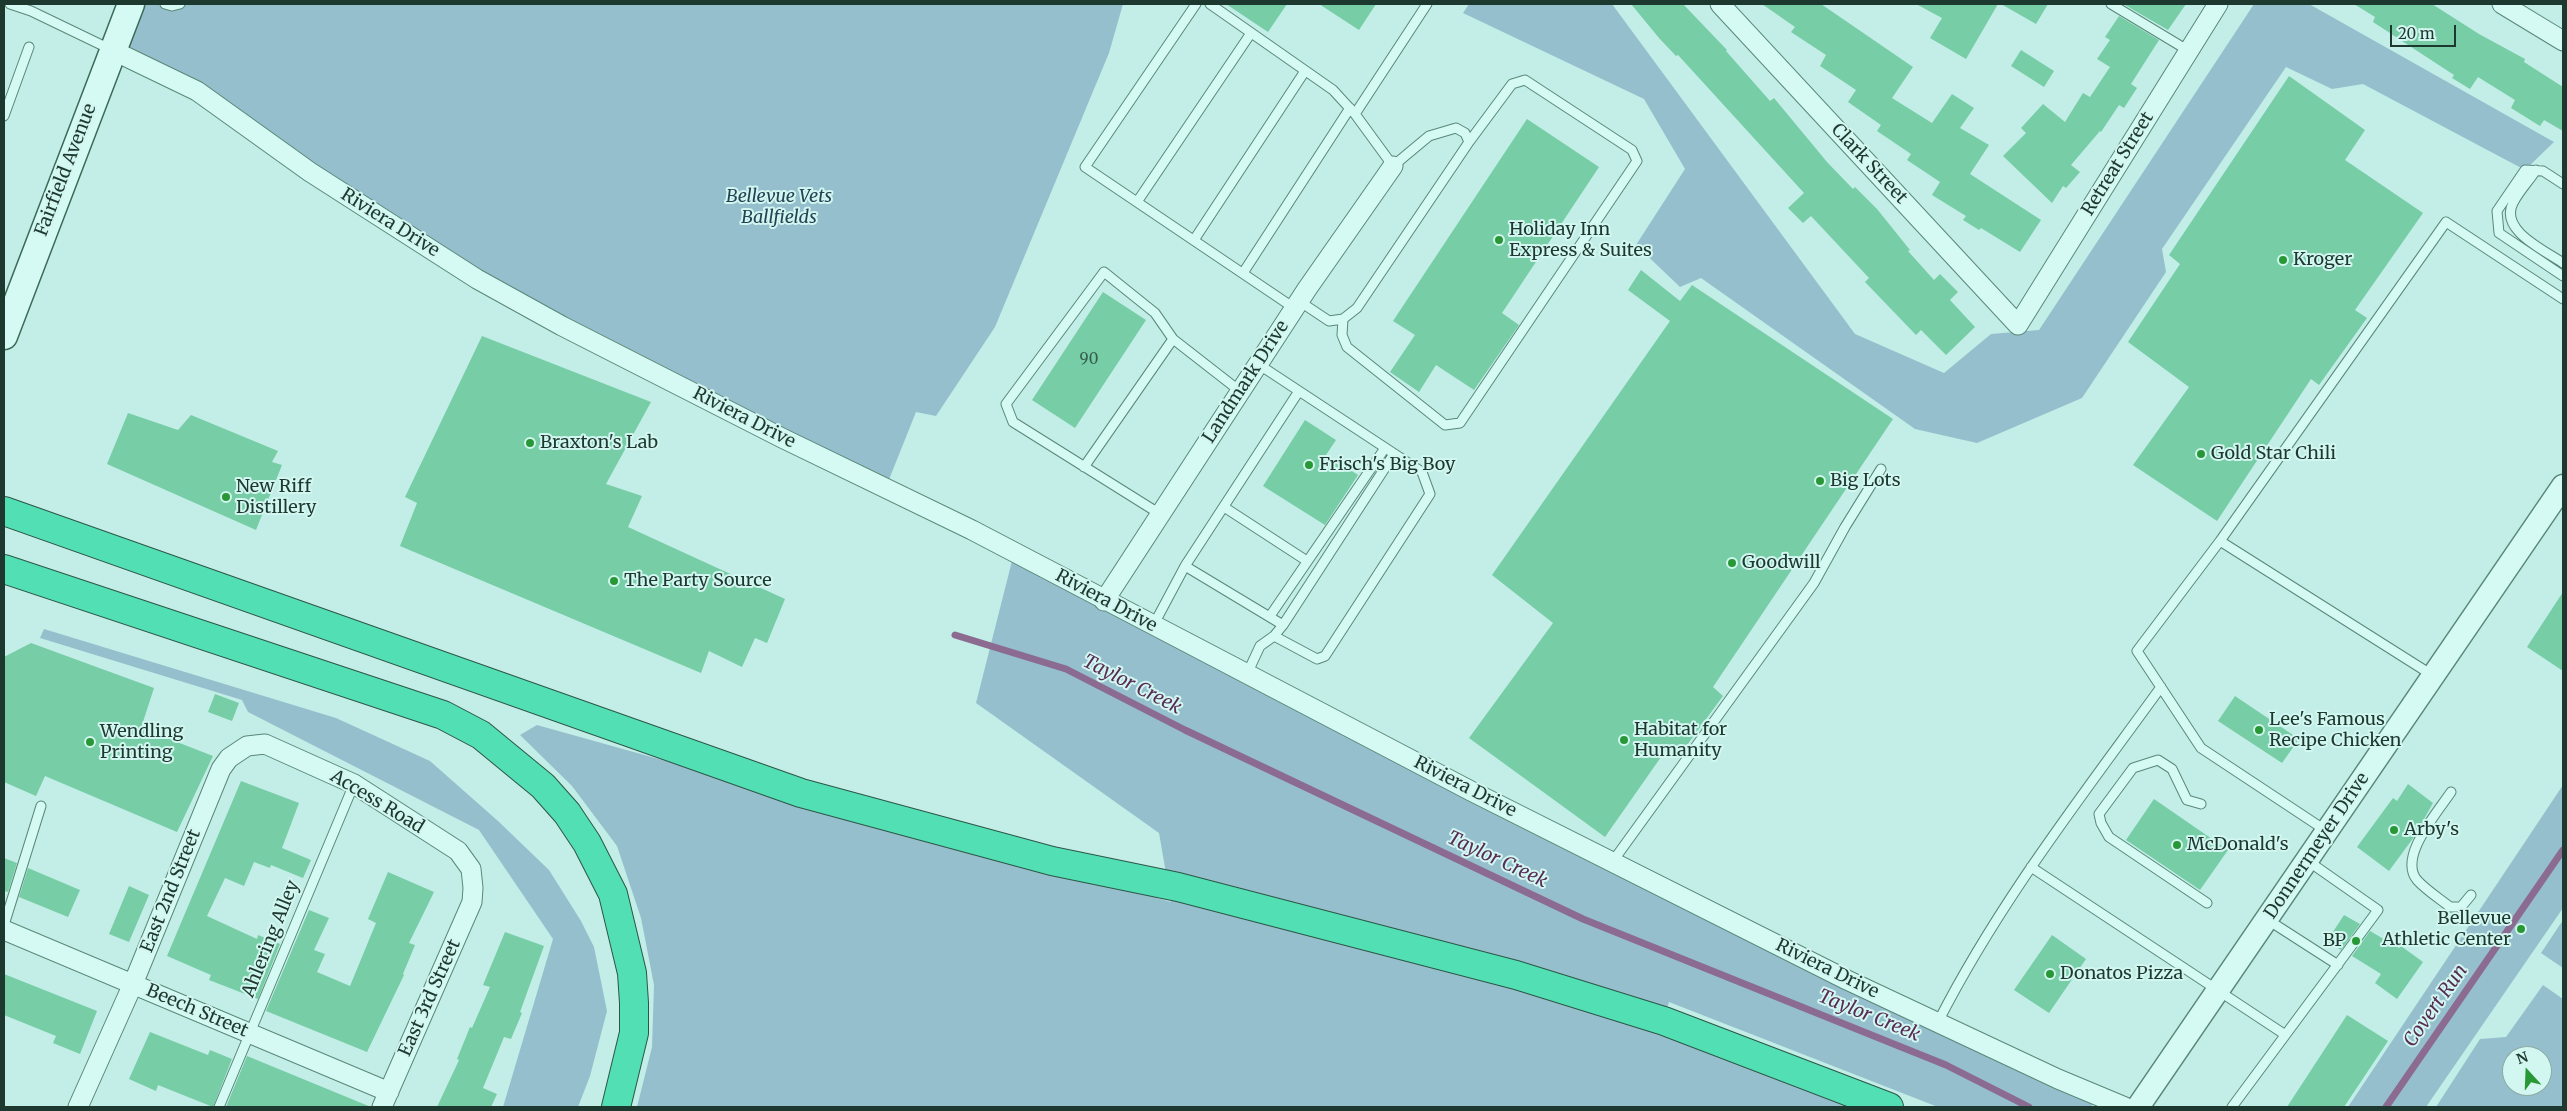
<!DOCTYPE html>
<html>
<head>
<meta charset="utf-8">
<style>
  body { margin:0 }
  #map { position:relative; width:2567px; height:1111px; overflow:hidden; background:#c2eee7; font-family:Merriweather,serif }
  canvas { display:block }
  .frame { position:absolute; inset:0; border:5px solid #1d382e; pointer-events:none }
  .north { position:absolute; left:2502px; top:1046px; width:50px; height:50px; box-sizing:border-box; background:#d2f6f0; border:1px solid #8aaaa2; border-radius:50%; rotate:340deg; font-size:14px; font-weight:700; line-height:20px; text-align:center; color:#1d382e }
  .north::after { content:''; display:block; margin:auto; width:18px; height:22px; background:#289836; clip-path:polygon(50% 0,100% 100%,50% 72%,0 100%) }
  .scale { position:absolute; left:2390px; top:25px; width:66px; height:22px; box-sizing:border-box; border:2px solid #1d382e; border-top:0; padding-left:6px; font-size:15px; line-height:18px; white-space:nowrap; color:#1d382e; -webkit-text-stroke:4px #d2f6f0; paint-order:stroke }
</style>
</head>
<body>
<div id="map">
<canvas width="2567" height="1111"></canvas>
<div class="frame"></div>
<div class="north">N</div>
<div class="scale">20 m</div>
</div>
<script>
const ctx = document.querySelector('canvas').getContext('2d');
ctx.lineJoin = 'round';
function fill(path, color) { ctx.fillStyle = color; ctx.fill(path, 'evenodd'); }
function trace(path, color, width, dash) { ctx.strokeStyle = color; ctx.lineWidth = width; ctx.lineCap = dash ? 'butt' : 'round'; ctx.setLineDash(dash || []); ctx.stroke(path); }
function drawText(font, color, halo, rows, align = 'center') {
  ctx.font = font + ' Merriweather,serif'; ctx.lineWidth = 4; ctx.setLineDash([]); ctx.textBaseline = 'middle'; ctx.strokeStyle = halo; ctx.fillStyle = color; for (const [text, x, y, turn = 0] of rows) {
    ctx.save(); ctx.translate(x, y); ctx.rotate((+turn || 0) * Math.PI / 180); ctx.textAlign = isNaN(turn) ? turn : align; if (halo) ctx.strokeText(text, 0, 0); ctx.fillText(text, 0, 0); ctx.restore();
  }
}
fill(new Path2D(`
  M131 4H1123L1109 53 995 327 936 416 916 412 886 487 562 326 197 91 112 50Z
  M1469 4H1612L1855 334 1944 373 1991 334 2039 330 2254 4H2309L2554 142 2525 170 2363 84 2332 89 2286 67 2162 249 2166 272 2082 398 1977 443 1915 429 1701 278 1680 287 1636 245 1685 169 1644 99 1463 13Z
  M1014 553 2097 1095 2091 1107H1938L1669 1002 1659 1035 1862 1107H637L652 1047 654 985 641 918 617 846 572 786 520 735 537 725 1171 902 1159 833 976 703Z
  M44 629 336 718 430 761 498 821 549 870 581 921 594 947 607 1011 590 1076 578 1107H503L553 939 479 830 248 712 242 700 40 638Z
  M2563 785V908L2426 1107H2348Z
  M2563 920V968L2541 953Z
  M2543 985 2563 999V1107H2436L2480 1039 2506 1037ZM2512 1056H2542V1086H2512Z`), '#96bfcd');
trace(new Path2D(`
  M955 635 1066 669 1185 730 1583 919 1946 1065 2029 1107
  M2386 1107 2563 850`), '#8b6b8f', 7);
fill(new Path2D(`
  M1226 4H1287L1268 32Z
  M1319 4H1376L1359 30Z
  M1631 4H1683L1727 50 1726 51 1770 101 1774 98 1827 162 1853 189 1855 187 1877 209 1910 250 1908 251 1934 280 1940 274 1958 292 1950 300 1975 327 1946 355 1921 330 1916 335 1865 282 1869 278 1811 216 1803 223 1788 208 1804 193 1678 55 1676 56 1659 38Z
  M1762 4H1821L1913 67 1892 98 1932 123 1952 94 1974 108 1960 128 1989 145 1970 174 2041 220 2020 252 1981 228 1979 230 1963 220 1966 216 1932 195 1940 182 1907 160 1911 154 1877 131 1881 125 1848 102 1856 90 1820 66 1826 55 1791 32 1795 27Z
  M1916 4H1998L1966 59 1930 38 1942 18Z
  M2001 4H2048L2036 24Z
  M2127 4H2186L2168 30 2125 5Z
  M2354 4H2432L2479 34 2525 59 2524 62 2563 87V131L2544 120 2540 126 2511 108 2515 100 2478 77 2470 89 2452 78 2454 75 2373 22 2375 17Z
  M2119 16 2159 40 2131 84 2137 88 2124 108 2119 105 2101 132 2100 131 2071 165 2080 172 2066 188 2063 186 2052 203 2003 156 2026 133 2021 128 2043 104 2065 122 2083 93 2090 97 2110 67 2097 59 2110 40 2105 37Z
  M2021 50 2054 71 2044 87 2011 66Z
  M2289 76 2365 130 2345 160 2423 213 2355 310 2367 318 2319 385 2311 379 2217 521 2133 465 2189 387 2128 342 2180 264 2169 255Z
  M1527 119 1599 167 1502 313 1519 325 1474 390 1436 365 1419 392 1390 372 1415 335 1393 321Z
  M1641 270 1680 301 1692 285 1893 419 1713 687 1723 696 1679 756 1668 747 1605 837 1469 738 1553 623 1492 575 1670 321 1628 290Z
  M1103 292 1146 320 1075 428 1032 400Z
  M482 336 651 402 606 484 642 496 628 527 785 599 767 643 755 638 742 667 709 651 701 673 400 546 417 503 405 497Z
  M128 413 178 430 191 415 278 451 272 462 282 465 256 530 107 464Z
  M1305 420 1336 440 1326 455 1358 475 1325 525 1263 486Z
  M2563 592V671L2527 647Z
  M31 643 154 688 141 728 213 756 177 832 45 776 36 796 4 782V657Z
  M215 694 239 703 232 721 208 712Z
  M2235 696 2299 739 2282 763 2218 721Z
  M241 781 299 803 282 848 311 860 303 878 271 865 270 868 254 862 244 886 225 878 207 916 257 939 258 935 280 944 258 999 209 980 211 975 167 956Z
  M2408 784 2433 803 2414 837 2389 871 2357 847 2393 798 2397 801Z
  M2154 799 2228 850 2200 890 2126 840Z
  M4 858 17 863 8 892 4 891Z
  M28 868 80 890 68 917 19 897Z
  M388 872 434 892 409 943 415 945 403 974 404 975 367 1052 266 1011 309 910 329 918 314 950 325 954 317 972 350 986 376 923 368 919Z
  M129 886 149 895 129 942 109 934Z
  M2344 915 2360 924 2341 950 2327 941Z
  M2370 931 2399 948 2401 946 2423 962 2397 999 2375 983 2381 974 2352 956Z
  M505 932 544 946 520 1012 522 1013 511 1039 504 1037 483 1088 497 1094 491 1107H437L459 1060 457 1059 470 1027 472 1028 490 987 483 985Z
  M2052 935 2086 959 2049 1013 2014 990Z
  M4 974 97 1011 80 1054 53 1043 56 1036 4 1015Z
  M2347 1015 2388 1041 2344 1107H2287Z
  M150 1032 208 1055 210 1050 232 1059 213 1107 158 1085 156 1091 129 1079Z
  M247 1056 371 1107H226Z`), '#77cda6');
const service = new Path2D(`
  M10 4 31 11 112 50
  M165 4 172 6 180 4
  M1196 4 1085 167 1294 308
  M1210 4 1333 90 1355 114 1393 166 1429 136 1456 128 1465 133 1469 142 1357 308 1343 319 1329 321 1299 301
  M2111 4 2189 51
  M1355 114 1427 4
  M4 116 29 47
  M2536 170C2529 181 2519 191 2513 203 2499 230 2544 250 2563 263
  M2563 184 2543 171 2525 170 2497 211 2499 233 2563 276
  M1137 202 1251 33
  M1194 240 1305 71
  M1243 273 1350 108
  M1343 319 1342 335 1347 347 1445 425 1460 423 1637 161 1632 150 1525 80 1512 84 1469 142
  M1258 364 1422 472 1430 494 1325 656 1317 659 1274 636
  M1084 467 1173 339
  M1224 507 1307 561
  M1160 514 1013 422 1006 404 1104 272 1155 313 1173 339 1241 392
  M2220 541 2432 675
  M1185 566 1283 625 1274 636 1260 646 1247 674
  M1270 616 1385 448
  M1283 625 1394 454
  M1153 626 1185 566 1299 391
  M2451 792C2437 813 2398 857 2417 880 2426 890 2440 899 2450 907H2461L2471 895
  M2201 804 2187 800 2172 769 2158 760 2133 768 2099 814 2101 823 2109 837 2207 903
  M2328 832 2201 748 2137 651 2220 541 2446 222 2563 299
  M1613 861 1814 583 1845 527 1881 469
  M2031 867 2284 1034
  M2268 920 2338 965
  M4 925 41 806
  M1938 1022C1999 902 2082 796 2161 687
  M219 1107 354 784
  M2232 1107 2378 910 2308 861`);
const minor = new Path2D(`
  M1720 4 2018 325 2218 4
  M2502 4 2563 41
  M112 50 197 91 310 172 477 279 562 326 782 438 972 530 1471 791 1847 980 2058 1079 2125 1107
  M1104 601 1307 289 1393 166
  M4 930 389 1092
  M78 1107 133 984 221 769 229 758 247 746 265 744 354 784 458 851 471 869 473 888 472 902 382 1107`);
const tertiary = new Path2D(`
  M2138 1107C2281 901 2420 692 2563 486`);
const secondary = new Path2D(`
  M4 336 131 4`);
const motorway = new Path2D(`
  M4 511 801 793 1052 861 1178 887 1516 975 1664 1021 1889 1107
  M4 569 443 715 481 735 543 786 567 813 587 843 613 894 632 973 634 1003V1033L616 1107`);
trace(service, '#598878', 11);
trace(minor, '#598878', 21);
trace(tertiary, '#598878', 25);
trace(secondary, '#3c6a59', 29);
trace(motorway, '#2d5646', 30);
trace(service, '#d5f9f3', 9);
trace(minor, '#d5f9f3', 19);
trace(tertiary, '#d5f9f3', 22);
trace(secondary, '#d5f9f3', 26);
trace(motorway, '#51dfb3', 28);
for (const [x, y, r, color] of [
  [1499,240,5,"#289836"],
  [2283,260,5,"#289836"],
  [530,443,5,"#289836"],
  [2201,454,5,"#289836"],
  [1309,465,5,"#289836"],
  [1820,481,5,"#289836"],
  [226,497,5,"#289836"],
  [1732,563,5,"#289836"],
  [614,581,5,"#289836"],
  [2259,730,5,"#289836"],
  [1624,740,5,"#289836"],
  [90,742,5,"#289836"],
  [2394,830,5,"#289836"],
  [2177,845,5,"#289836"],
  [2521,929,5,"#289836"],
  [2356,941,5,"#289836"],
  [2050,974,5,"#289836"]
]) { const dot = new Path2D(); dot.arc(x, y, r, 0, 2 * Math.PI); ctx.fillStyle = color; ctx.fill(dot); trace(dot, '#d2f6f0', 2); }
drawText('15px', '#345d4c', null, [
  ["90",1089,360]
]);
drawText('18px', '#1d382e', '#d2f6f0', [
  ["Clark Street",1869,164,47],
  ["Retreat Street",2118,164,-58],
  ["Fairfield Avenue",66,170,-69],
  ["Riviera Drive",390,223,32],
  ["Landmark Drive",1246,382,-57],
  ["Riviera Drive",744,418,27],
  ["Riviera Drive",1106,601,28],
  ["Riviera Drive",1465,787,27],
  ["Access Road",377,802,31],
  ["Donnermeyer Drive",2317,846,-56],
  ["East 2nd Street",171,891,-68],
  ["Ahlering Alley",271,939,-68],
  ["Riviera Drive",1827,969,26],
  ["East 3rd Street",430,998,-66],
  ["Beech Street",197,1011,23]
]);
drawText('italic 18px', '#244255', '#d2f6f0', [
  ["Bellevue Vets",779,197],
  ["Ballfields",779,218]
]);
drawText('18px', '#1d382e', '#d2f6f0', [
  ["Holiday Inn",1509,230],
  ["Express & Suites",1509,251],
  ["Kroger",2293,260],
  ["Braxton's Lab",540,443],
  ["Gold Star Chili",2211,454],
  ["Frisch's Big Boy",1319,465],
  ["Big Lots",1830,481],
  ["New Riff",236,487],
  ["Distillery",236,508],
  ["Goodwill",1742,563],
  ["The Party Source",624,581],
  ["Lee's Famous",2269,720],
  ["Recipe Chicken",2269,741],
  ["Habitat for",1634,730],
  ["Humanity",1634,751],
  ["Wendling",100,732],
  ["Printing",100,753],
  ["Arby's",2404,830],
  ["McDonald's",2187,845],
  ["Bellevue",2511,919,"right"],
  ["Athletic Center",2511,940,"right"],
  ["BP",2346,941,"right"],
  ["Donatos Pizza",2060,974]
], 'left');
drawText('italic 19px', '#582c55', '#d2f6f0', [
  ["Taylor Creek",1132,685,27],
  ["Taylor Creek",1497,860,25],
  ["Covert Run",2436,1006,-55],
  ["Taylor Creek",1869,1016,22]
]);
</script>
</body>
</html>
